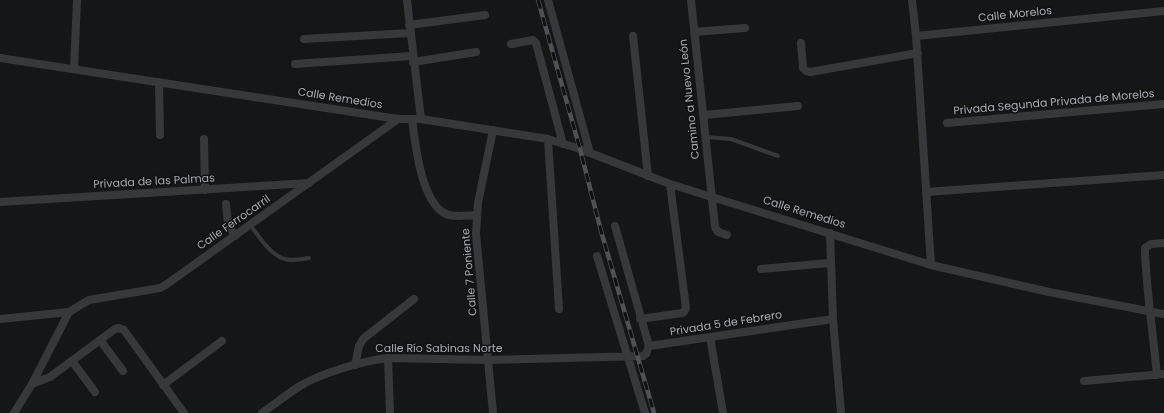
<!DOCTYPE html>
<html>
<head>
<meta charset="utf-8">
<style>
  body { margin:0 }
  canvas { display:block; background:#151617 }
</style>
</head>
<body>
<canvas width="1164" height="413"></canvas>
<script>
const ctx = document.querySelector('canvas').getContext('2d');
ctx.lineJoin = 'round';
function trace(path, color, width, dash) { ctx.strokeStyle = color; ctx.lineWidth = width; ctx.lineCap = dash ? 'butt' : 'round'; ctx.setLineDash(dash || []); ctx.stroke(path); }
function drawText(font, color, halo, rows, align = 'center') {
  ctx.font = font + ' Poppins,sans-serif'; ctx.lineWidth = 3; ctx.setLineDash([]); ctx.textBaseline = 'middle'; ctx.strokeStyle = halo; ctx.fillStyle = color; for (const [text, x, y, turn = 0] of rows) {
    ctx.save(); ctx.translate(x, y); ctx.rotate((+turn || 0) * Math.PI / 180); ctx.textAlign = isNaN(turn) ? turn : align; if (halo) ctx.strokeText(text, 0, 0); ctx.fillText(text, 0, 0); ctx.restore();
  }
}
trace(new Path2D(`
  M706 137 731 139 778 156
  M250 225C260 237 272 259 290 260 296 260 303 259 309 258`), '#36383c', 4);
trace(new Path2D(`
  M407 0 421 119
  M548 0 590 153
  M691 0 715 227 718 232 727 235
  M912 0 916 36 931 265
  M409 25 485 15
  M694 32 745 28
  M633 36 648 176
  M916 36 1164 11
  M304 39 410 33
  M801 43 803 68 806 71 810 72 918 53
  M511 44 533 40 536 43 563 144
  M0 58 398 119H421L548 139 580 149 670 184 931 265 1049 292 1164 314
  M413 62 476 52
  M295 64 412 56
  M74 69 77 0
  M159 82 160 135
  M704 115 798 106
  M412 119C415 143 421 203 446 214 455 218 467 215 477 215
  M947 123 1164 104
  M493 130 478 203 476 234 493 413
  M204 139 205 190
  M548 139 559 309
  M926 192 1164 175
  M0 202 309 183
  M226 204 228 224 235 236
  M615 226 649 346
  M830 233 833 319 841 413
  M597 256 645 413
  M761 269 830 263
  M0 319 69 312 89 300 160 288 167 284 398 119
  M640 319 682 313 684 312 686 308 670 184
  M710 337 723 413
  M100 340 123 371
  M388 358 390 413
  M72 361 95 392
  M355 365 359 346 363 339 414 299
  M1157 375C1153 334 1147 294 1145 253V248L1151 244 1164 243
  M1084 381 1164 374
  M32 384 50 377 115 329 119 328 124 330 184 413
  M163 385 222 341
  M14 413 32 384 69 312
  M262 413C275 404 287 394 300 386 321 373 363 361 388 358L488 360 643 356 646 354 649 346 833 319`), '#36383c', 8);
const rail = new Path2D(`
  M538 0 580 149 601 231 654 413`);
trace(rail, '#4e5155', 4.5);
trace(rail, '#101112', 3, [9]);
drawText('11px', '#a8afb6', '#101112', [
  ["Calle Morelos",1015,15,-6],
  ["Calle Remedios",340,99,9],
  ["Camino a Nuevo León",690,99,-96],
  ["Privada Segunda Privada de Morelos",1054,103,-5],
  ["Privada de las Palmas",154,182,-3],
  ["Calle Remedios",804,213,17],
  ["Calle Ferrocarril",234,223,-35],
  ["Calle 7 Poniente",470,272,-95],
  ["Privada 5 de Febrero",726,324,-9],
  ["Calle Río Sabinas Norte",439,349]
]);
</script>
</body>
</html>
